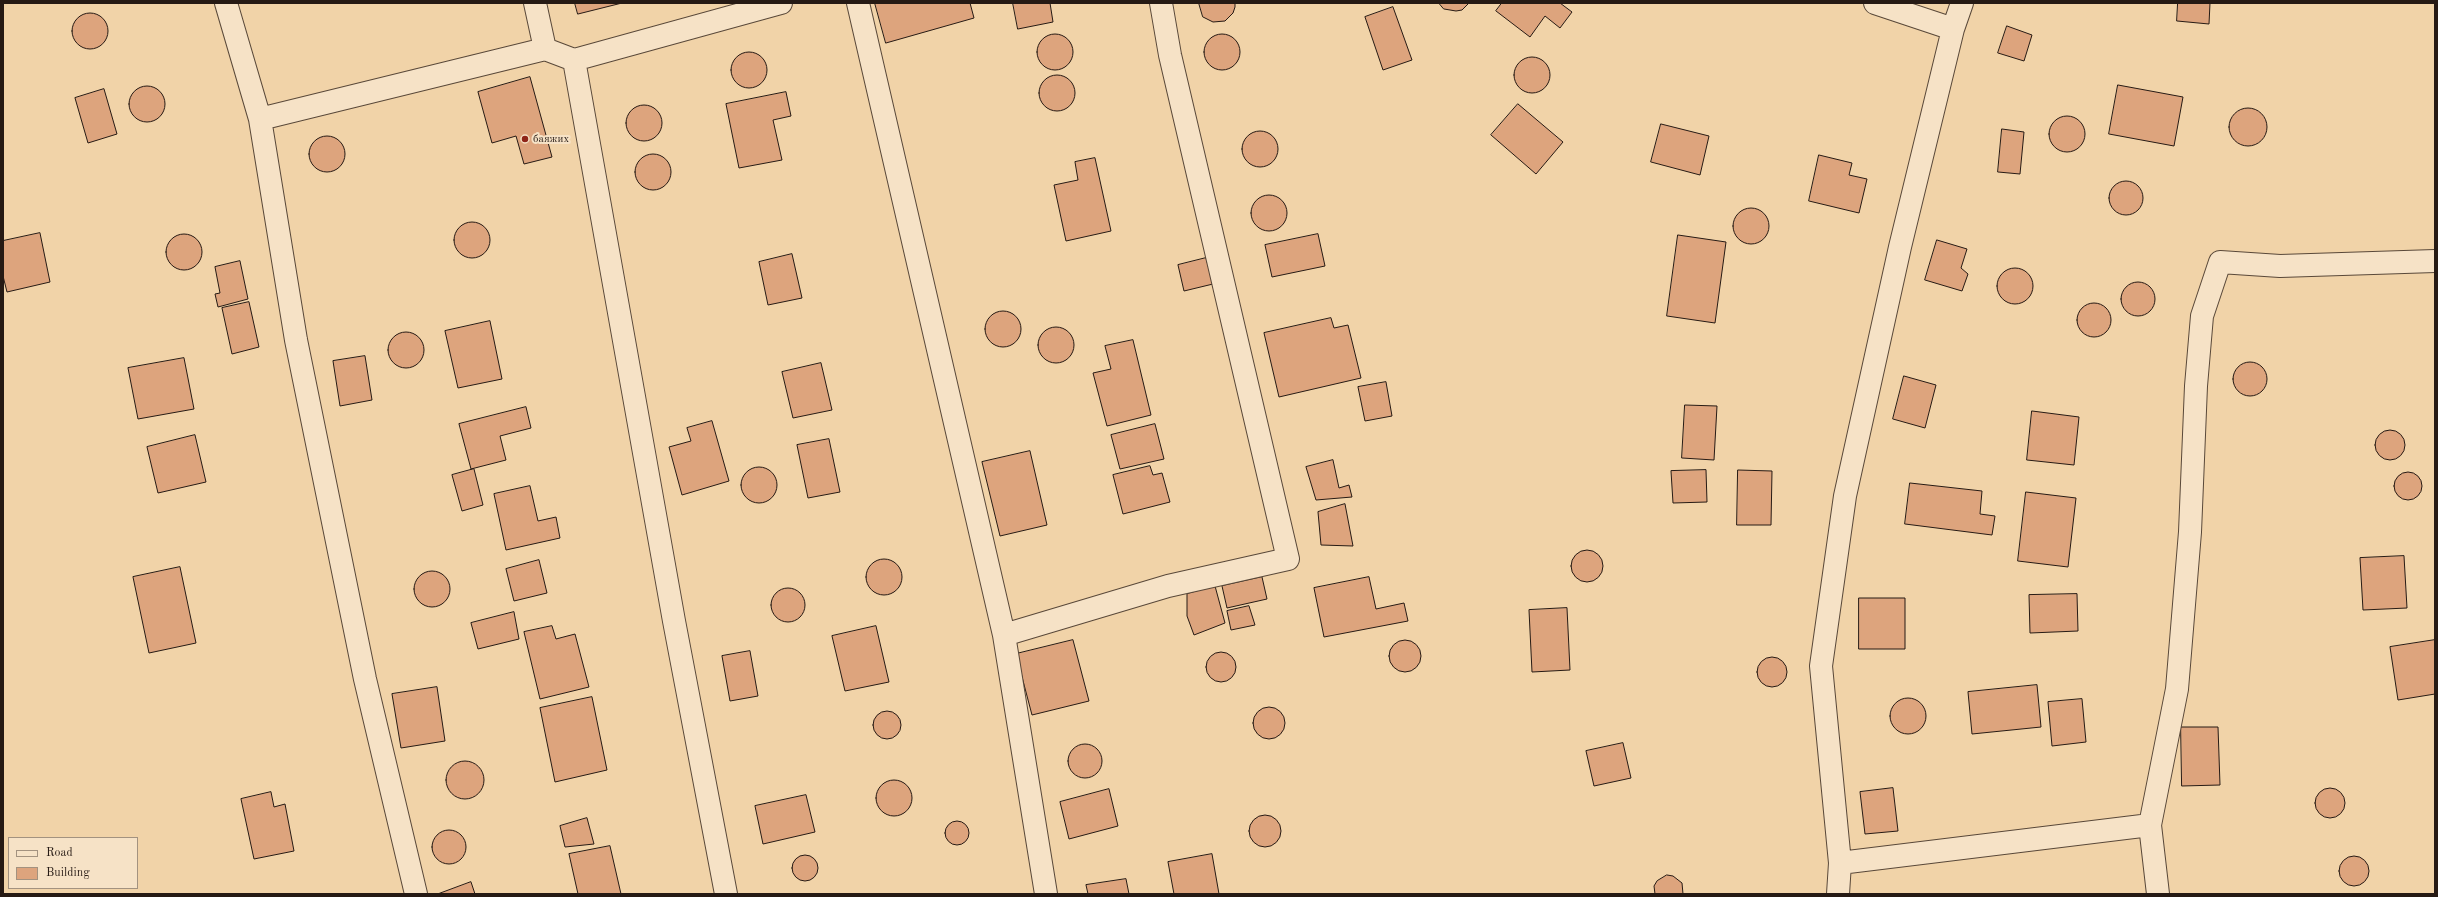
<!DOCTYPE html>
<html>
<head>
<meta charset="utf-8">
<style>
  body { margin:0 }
  #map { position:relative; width:2438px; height:897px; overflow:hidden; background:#f1d3a8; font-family:"Old Standard TT",serif }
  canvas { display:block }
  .frame { position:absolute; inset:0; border:4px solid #261a14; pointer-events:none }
  .legend { position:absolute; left:8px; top:837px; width:130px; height:52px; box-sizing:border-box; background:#f6e2c6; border:1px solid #a3927f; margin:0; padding:5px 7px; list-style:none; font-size:12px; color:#261a14 }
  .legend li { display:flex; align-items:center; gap:8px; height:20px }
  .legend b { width:20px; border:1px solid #a3927f }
</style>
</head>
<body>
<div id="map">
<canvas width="2438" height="897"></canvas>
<div class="frame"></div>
<ul class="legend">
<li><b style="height:5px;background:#f6e2c6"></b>Road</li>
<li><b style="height:11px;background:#dda47d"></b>Building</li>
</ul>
</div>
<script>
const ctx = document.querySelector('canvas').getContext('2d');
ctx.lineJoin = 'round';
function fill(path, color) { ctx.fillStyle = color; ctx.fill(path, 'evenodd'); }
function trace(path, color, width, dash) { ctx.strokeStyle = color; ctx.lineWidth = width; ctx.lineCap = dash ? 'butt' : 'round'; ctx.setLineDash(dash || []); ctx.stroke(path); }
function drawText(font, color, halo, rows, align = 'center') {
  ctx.font = font + ' "Old Standard TT",serif'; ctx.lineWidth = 4; ctx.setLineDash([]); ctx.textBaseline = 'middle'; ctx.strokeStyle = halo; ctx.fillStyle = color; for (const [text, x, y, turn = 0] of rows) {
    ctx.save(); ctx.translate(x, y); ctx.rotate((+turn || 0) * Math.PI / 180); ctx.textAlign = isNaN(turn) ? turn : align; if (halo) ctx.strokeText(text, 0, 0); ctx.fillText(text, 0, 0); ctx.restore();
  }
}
const building = new Path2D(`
  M575 3H622L578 14Z
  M875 3H970L974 18 886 43Z
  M1013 3H1050L1053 22 1018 29Z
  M1199 3H1235V7L1233 13 1225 21 1213 22 1203 17Z
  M1439 3H1469L1462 10 1456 11 1444 9Z
  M1502 3H1560L1572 12 1560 28 1545 16 1530 37 1496 11Z
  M2178 3H2210L2209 24 2177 21Z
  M1393 7 1412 60 1383 70 1365 17Z
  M72 31a18 18 0 1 1 36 0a18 18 0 1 1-36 0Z
  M2007 26 2032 35 2024 61 1998 53Z
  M1204 52a18 18 0 1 1 36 0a18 18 0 1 1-36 0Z
  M1037 52a18 18 0 1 1 36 0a18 18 0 1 1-36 0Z
  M731 70a18 18 0 1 1 36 0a18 18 0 1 1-36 0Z
  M1514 75a18 18 0 1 1 36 0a18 18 0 1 1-36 0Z
  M1039 93a18 18 0 1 1 36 0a18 18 0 1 1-36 0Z
  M530 77 552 157 524 164 516 136 492 143 478 92Z
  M2118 85 2183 97 2174 146 2109 134Z
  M129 104a18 18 0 1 1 36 0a18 18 0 1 1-36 0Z
  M104 89 117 134 88 143 75 98Z
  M786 92 791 116 773 120 782 160 739 168 726 104Z
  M1518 104 1563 142 1536 174 1491 135Z
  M626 123a18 18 0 1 1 36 0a18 18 0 1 1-36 0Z
  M2229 127a19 19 0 1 1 38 0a19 19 0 1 1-38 0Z
  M2049 134a18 18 0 1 1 36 0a18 18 0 1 1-36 0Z
  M1661 124 1709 136 1700 175 1651 162Z
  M2002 129 2024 132 2020 174 1998 172Z
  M1242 149a18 18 0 1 1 36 0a18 18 0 1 1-36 0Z
  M309 154a18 18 0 1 1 36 0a18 18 0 1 1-36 0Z
  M635 172a18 18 0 1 1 36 0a18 18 0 1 1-36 0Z
  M1819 155 1852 163 1849 175 1867 179 1859 213 1809 201Z
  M1095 158 1111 231 1066 241 1054 185 1078 180 1075 162Z
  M2109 198a17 17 0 1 1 34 0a17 17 0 1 1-34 0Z
  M1251 213a18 18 0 1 1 36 0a18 18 0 1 1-36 0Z
  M1733 226a18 18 0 1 1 36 0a18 18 0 1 1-36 0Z
  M454 240a18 18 0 1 1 36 0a18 18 0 1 1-36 0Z
  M40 233 50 282 7 292 3 276V241Z
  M166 252a18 18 0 1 1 36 0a18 18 0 1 1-36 0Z
  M1318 234 1325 266 1272 277 1265 245Z
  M1678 235 1726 242 1715 323 1667 316Z
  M1937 240 1967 249 1961 268 1968 274 1962 291 1925 280Z
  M792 254 802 298 768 305 759 262Z
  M1206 258 1213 284 1184 291 1178 265Z
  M240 261 248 299 218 307 215 294 220 293 215 267Z
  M1997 286a18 18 0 1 1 36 0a18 18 0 1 1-36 0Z
  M2121 299a17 17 0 1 1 34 0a17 17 0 1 1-34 0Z
  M249 302 259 347 232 354 222 308Z
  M2077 320a17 17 0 1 1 34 0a17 17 0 1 1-34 0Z
  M985 329a18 18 0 1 1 36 0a18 18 0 1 1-36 0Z
  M1331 318 1334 328 1348 325 1361 378 1279 397 1264 333Z
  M490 321 502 379 458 388 445 331Z
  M1038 345a18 18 0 1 1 36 0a18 18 0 1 1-36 0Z
  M388 350a18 18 0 1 1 36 0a18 18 0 1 1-36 0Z
  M1133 340 1151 415 1107 426 1093 373 1111 369 1105 346Z
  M365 356 372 400 340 406 333 361Z
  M184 358 194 409 138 419 128 368Z
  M2233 379a17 17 0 1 1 34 0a17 17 0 1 1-34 0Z
  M821 363 832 410 793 418 782 372Z
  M1904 376 1936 385 1925 428 1893 419Z
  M1386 382 1392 416 1365 421 1358 387Z
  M1685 405 1717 406 1714 460 1682 458Z
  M526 407 531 428 500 436 506 460 471 469 459 424Z
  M2032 411 2079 417 2074 465 2027 460Z
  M712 421 729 481 682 495 669 447 691 441 687 428Z
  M1155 424 1164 459 1120 469 1111 435Z
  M2375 445a15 15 0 1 1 30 0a15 15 0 1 1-30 0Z
  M195 435 206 482 158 493 147 447Z
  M829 439 840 492 808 498 797 445Z
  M1030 451 1047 525 1000 536 982 462Z
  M1333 460 1339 488 1349 485 1352 497 1316 500 1306 467Z
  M1150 466 1153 475 1162 473 1170 502 1123 514 1113 475Z
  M741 485a18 18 0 1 1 36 0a18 18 0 1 1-36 0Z
  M474 469 483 505 462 511 452 475Z
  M1706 470 1707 502 1673 503 1671 471Z
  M1738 470 1772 471 1771 525H1737Z
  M2394 486a14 14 0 1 1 28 0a14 14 0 1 1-28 0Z
  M1910 483 1982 491 1980 514 1995 516 1992 535 1905 524Z
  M530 486 538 521 556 517 560 538 506 550 494 494Z
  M2026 492 2076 498 2068 567 2018 561Z
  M1345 504 1353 546 1321 545 1318 512Z
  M1571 566a16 16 0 1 1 32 0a16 16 0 1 1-32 0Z
  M2404 556 2407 608 2363 610 2360 558Z
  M866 577a18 18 0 1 1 36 0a18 18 0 1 1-36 0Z
  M539 560 547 593 514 601 506 569Z
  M180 567 196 643 149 653 133 577Z
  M414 589a18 18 0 1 1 36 0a18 18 0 1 1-36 0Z
  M1262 577 1267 599 1227 608 1222 586Z
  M1369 577 1376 609 1404 603 1408 621 1324 637 1314 588Z
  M1215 586 1225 623 1194 635 1187 616V594Z
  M771 605a17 17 0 1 1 34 0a17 17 0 1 1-34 0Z
  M2077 594 2078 631 2030 633 2029 595Z
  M1859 598H1905V649H1859Z
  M1249 606 1255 625 1231 630 1227 611Z
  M1567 608 1570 670 1532 672 1529 610Z
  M514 612 519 639 478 649 471 623Z
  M552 626 556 639 575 634 589 687 540 699 524 632Z
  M876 626 889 682 845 691 832 636Z
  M1389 656a16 16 0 1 1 32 0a16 16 0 1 1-32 0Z
  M1073 640 1089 701 1032 715 1016 654Z
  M2435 640V694L2398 700 2390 647Z
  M750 651 758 696 730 701 722 656Z
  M1206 667a15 15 0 1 1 30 0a15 15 0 1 1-30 0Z
  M1757 672a15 15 0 1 1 30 0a15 15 0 1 1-30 0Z
  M2037 685 2041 727 1972 734 1968 692Z
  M437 687 445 741 401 748 392 694Z
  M592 697 607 770 555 782 540 708Z
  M1890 716a18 18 0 1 1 36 0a18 18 0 1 1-36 0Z
  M2082 699 2086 742 2052 746 2048 702Z
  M1253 723a16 16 0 1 1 32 0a16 16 0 1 1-32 0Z
  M873 725a14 14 0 1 1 28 0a14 14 0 1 1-28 0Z
  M2181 727H2218L2220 785 2182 786Z
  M1623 743 1631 778 1594 786 1586 751Z
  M1068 761a17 17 0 1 1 34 0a17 17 0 1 1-34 0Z
  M446 780a19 19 0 1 1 38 0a19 19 0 1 1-38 0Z
  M876 798a18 18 0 1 1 36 0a18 18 0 1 1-36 0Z
  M2315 803a15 15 0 1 1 30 0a15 15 0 1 1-30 0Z
  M1893 788 1898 831 1865 834 1860 792Z
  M1109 789 1118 826 1069 839 1060 802Z
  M271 792 274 807 285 804 294 851 254 859 241 799Z
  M806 795 815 832 763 844 755 806Z
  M1249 831a16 16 0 1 1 32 0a16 16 0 1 1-32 0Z
  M587 818 594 844 565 847 560 826Z
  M945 833a12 12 0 1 1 24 0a12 12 0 1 1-24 0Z
  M432 847a17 17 0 1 1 34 0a17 17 0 1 1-34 0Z
  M610 846 621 894H578L569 854Z
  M1212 854 1219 894H1174L1168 862Z
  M792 868a13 13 0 1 1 26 0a13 13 0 1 1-26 0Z
  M2339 871a15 15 0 1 1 30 0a15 15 0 1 1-30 0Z
  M1667 875 1673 876 1682 883 1683 894H1655L1654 886 1657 881Z
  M1126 879 1129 894H1088L1086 885Z
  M471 882 475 894H438Z`);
fill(building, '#dda47d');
trace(building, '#261a14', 1);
const street = new Path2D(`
  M226 3 260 119 296 340 365 679 416 894
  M535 3 545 49 574 60 674 621 726 894
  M858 3 1004 635 1046 894
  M1875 3 1953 29
  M574 60 781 3
  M260 119 545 49
  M1004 635 1168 586 1288 559 1170 55 1161 3
  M1840 863 2150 825
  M1838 894 1840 863 1821 666 1845 496 1900 247 1953 29 1962 3
  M2158 894 2150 825 2177 689 2190 532 2196 386 2202 316 2220 262 2280 266 2435 261`);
trace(street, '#594839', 24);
trace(street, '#f6e2c6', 22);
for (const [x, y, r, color] of [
  [525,139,4,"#8f2418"]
]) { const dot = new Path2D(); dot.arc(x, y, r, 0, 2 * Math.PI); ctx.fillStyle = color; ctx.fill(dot); trace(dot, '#f6e2c6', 1.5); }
drawText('11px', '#261a14', '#f6e2c6', [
  ["баяжих",533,139]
], 'left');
</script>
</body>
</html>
